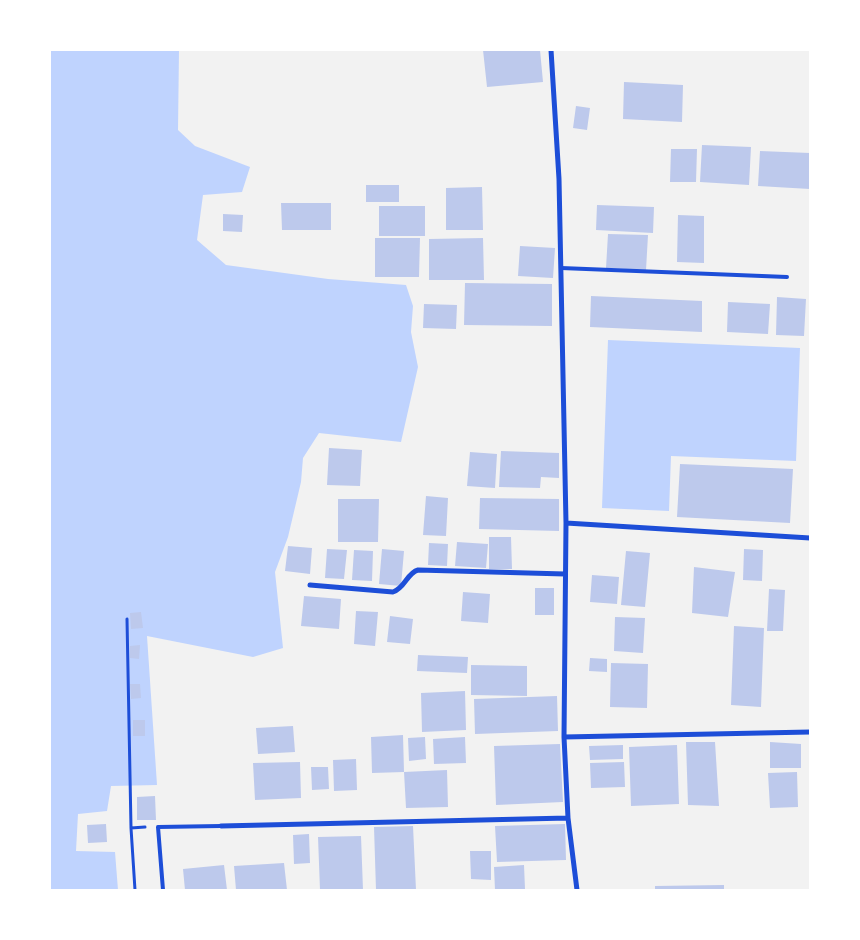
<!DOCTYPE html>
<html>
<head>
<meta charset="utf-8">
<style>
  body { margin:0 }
  #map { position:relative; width:860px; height:940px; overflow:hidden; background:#f2f2f2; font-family:"IBM Plex Serif",serif }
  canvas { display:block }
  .frame { position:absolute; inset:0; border:51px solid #fff; pointer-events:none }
</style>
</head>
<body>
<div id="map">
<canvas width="860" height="940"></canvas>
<div class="frame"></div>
</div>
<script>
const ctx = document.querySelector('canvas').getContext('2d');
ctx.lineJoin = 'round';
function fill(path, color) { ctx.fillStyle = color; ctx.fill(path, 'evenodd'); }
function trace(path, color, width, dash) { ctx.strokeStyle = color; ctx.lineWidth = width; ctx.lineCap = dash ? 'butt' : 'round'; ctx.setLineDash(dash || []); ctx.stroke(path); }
fill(new Path2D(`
  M50 50H179L178 130 195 146 250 167 242 192 203 195 197 240 226 265 328 279 406 285 413 306 411 332 418 367 401 442 319 433 303 458 301 482 288 537 275 572 283 648 253 657 147 636 157 785 111 786 107 811 78 814 76 851 115 852 118 890H50Z
  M608 340 800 348 796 461 671 456 669 511 602 508Z`), '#bfd3fe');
fill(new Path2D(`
  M483 50H540L543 82 487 87Z
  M624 82 683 85 682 122 623 119Z
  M576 106 590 108 587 130 573 128Z
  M702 145 751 147 749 185 700 182Z
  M671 149H697L696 182H670Z
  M760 151 810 153V189L758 186Z
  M366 185H399V202H366Z
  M482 187 483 230H446V188Z
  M281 203H331V230H282Z
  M597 205 654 207 653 233 596 230Z
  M379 206H425V236H379Z
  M223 214 243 215 242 232 223 231Z
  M678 215 704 216V263L677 262Z
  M608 234 648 235 646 270 606 268Z
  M375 238H420L419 277H375Z
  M483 238 484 280H429V239Z
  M520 246 555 248 553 278 518 276Z
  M465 283 552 284V326L464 325Z
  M591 296 702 301V332L590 327Z
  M777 297 806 299 804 336 776 335Z
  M728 302 770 304 768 334 727 332Z
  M424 304 457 305 456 329 423 328Z
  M329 448 362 450 360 486 327 485Z
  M501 451 559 453V478L541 477 540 488 499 487Z
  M470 452 497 454 495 488 467 486Z
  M680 464 793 469 790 523 677 517Z
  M426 496 448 498 446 536 423 535Z
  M480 498 559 499V531L479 529Z
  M338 499H379L378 542H338Z
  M489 537H511L512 569H489Z
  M457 542 488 544 486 568 455 566Z
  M429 543 448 544 447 566 428 565Z
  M288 546 312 548 310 574 285 571Z
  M327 549 347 550 344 579 325 578Z
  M382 549 404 551 401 586 379 584Z
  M744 549 763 550 762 581 743 580Z
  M354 550 373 551 372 581 352 580Z
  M626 551 650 553 645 607 621 605Z
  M694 567 735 572 728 617 692 613Z
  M592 575 619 577 617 604 590 602Z
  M535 588H554V615H535Z
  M769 589 785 590 783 631H767Z
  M463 592 490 594 488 623 461 621Z
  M304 596 341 599 339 629 301 626Z
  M356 611 378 612 375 646 354 644Z
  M141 612 143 628 131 629 130 613Z
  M390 616 413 619 410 644 387 642Z
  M615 617 645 618 643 653 614 651Z
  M734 626 764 628 761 707 731 705Z
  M140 645 139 659 130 658V646Z
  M418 655 468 657 467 673 417 671Z
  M590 658 607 659V672L589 671Z
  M611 663 648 664 647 708 610 707Z
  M471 665 527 666V696L471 695Z
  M130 684H140L141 698 131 699Z
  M465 691 466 730 422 732 421 693Z
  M557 696 558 731 475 734 474 699Z
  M133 720H145V736H133Z
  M293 726 295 752 258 754 256 728Z
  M403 735 404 772 372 773 371 737Z
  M425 737 426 759 409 761 408 738Z
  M465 737 466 763 434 764 433 739Z
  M686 742H715L719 806 688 805Z
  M770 742 801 744V768H770Z
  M560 744 563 802 496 805 494 746Z
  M623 745V759L590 760 589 746Z
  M677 745 679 804 631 806 629 747Z
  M356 759 357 790 334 791 333 760Z
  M300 762 301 798 255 800 253 763Z
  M624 762 625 787 591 788 590 763Z
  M311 767H328L329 789 312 790Z
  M447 770 448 807 406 808 404 772Z
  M797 772 798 807 770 808 768 773Z
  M155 796 156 820H137V797Z
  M106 824 107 842 88 843 87 825Z
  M565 824 566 860 497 862 495 826Z
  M413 826 416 890H376L374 827Z
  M309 834 310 863 294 864 293 835Z
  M361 836 363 890H320L318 837Z
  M470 851H491V880L471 879Z
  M284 863 287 890H236L234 866Z
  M224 865 227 890H185L183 869Z
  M524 865 525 889 495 890 494 867Z
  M724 885V890H655V886Z`), '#bdc9ec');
trace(new Path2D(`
  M127 619 131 828 135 890
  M131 828 145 827`), '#1d4ed8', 3);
trace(new Path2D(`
  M561 268 787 277
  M163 890 158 827 221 826`), '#1d4ed8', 4);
trace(new Path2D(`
  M551 50 559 179 566 523 564 737 568 818 577 890
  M566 523 810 538
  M310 585 393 592C405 588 407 573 418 570L565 574
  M564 737 810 732
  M221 826 568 818`), '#1d4ed8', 5);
</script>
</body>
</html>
